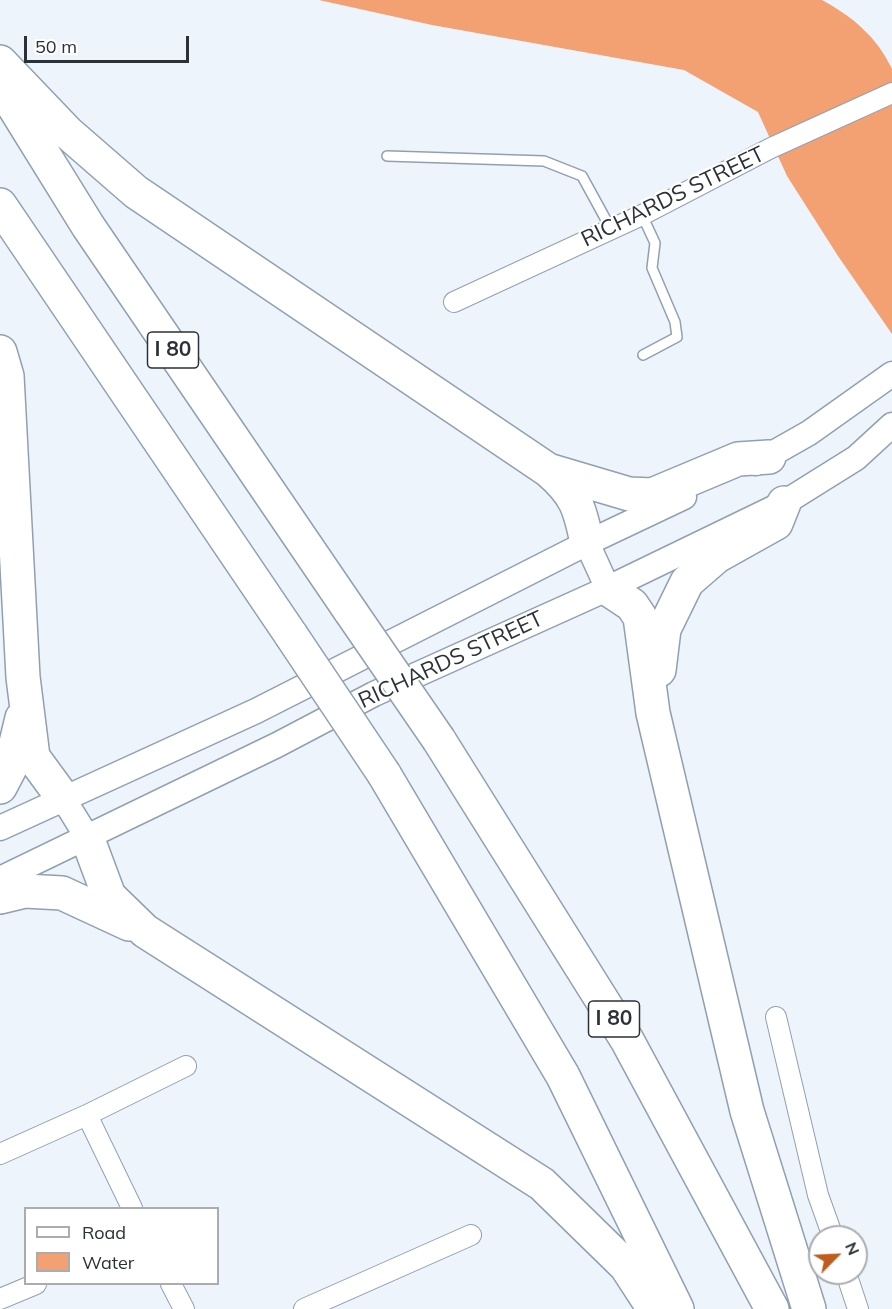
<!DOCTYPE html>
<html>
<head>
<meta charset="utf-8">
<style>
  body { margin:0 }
  #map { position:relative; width:892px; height:1309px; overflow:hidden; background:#eef4fc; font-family:Mulish,sans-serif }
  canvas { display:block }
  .legend { position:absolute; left:24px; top:1207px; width:195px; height:78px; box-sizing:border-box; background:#fff; border:2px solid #aaadaf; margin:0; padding:8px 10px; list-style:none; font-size:18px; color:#2b3137 }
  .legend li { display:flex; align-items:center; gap:12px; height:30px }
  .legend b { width:30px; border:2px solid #aaadaf }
  .north { position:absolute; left:808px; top:1225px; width:60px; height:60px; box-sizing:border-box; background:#fff; border:2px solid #aaadaf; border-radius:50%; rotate:66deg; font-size:16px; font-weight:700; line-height:24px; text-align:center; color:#2b3137 }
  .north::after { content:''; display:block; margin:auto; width:21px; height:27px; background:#bf5d1f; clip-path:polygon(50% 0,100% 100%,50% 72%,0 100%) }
  .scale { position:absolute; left:24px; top:36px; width:165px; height:27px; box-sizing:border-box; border:3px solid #2b3137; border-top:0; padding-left:8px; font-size:18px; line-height:21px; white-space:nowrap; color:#2b3137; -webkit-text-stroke:4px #fff; paint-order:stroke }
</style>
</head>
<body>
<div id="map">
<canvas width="892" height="1309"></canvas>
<ul class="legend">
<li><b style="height:8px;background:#fff"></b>Road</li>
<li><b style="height:16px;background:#f3a073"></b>Water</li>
</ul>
<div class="north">N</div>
<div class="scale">50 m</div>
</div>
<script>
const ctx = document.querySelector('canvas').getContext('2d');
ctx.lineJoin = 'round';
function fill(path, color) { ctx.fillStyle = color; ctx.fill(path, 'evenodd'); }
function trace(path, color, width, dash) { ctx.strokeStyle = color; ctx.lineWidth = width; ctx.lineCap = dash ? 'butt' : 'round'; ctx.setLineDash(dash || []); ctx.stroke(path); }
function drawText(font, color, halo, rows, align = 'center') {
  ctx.font = font + ' Mulish,sans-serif'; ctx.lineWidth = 4.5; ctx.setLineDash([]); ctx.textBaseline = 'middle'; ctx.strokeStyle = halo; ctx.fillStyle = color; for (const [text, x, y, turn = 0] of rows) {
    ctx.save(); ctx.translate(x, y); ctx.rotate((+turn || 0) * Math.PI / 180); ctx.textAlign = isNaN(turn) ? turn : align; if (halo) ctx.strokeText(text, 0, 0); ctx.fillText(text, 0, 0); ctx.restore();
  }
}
fill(new Path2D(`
  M319 0H822C853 17 877 37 892 69V334L838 256 787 176 758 112 684 70 432 25Z`), '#f3a073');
const service = new Path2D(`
  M387 156 544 161 582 176 611 229
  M642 215 655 243 652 268 675 322 677 337 643 355`);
const minor = new Path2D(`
  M454 302 642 215 771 148 892 93
  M776 1017 818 1195 833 1237
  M87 1115 186 1066
  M0 1154 87 1115 132 1208
  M846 1273 858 1309
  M171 1284 184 1309
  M0 1299 36 1284
  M304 1309 471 1235`);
const tertiary = new Path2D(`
  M756 463 809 433 892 374
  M587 543 608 589
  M63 798 87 837
  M0 828 256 711 587 543 684 497
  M0 879 277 745 374 694 598 593 784 503 856 458 892 425`);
const motorway = new Path2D(`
  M0 62 67 132 136 192 548 470C576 494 580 508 587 543
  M0 84 88 226 351 612
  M0 205 291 635
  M0 352 7 376 23 677 33 757 63 798
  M548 470 629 494 652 495 738 459 769 457
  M608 589 632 605 640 617 653 713 747 1111 809 1309
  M659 670 664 629 687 582 717 556 776 523 784 503
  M439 740 627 1040 772 1309
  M384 774 563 1076 677 1309
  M0 787 10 768 22 718
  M87 837 109 896 145 931 542 1184 626 1266 654 1309
  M0 897 25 891 62 893 129 924`);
trace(service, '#91a0b0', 12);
trace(minor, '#91a0b0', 22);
trace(tertiary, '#91a0b0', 27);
trace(motorway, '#91a0b0', 36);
trace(service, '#fff', 9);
trace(minor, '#fff', 20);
trace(tertiary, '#fff', 24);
trace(motorway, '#fff', 33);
const motorwayBridge = new Path2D(`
  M351 612 439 740
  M291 635 384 774`);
trace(motorwayBridge, '#91a0b0', 36, []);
trace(motorwayBridge, '#fff', 33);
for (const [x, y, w] of [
  [173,350,51],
  [614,1019,51]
]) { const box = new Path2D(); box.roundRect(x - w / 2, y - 18, w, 36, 4.5); ctx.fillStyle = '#fff'; ctx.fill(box); trace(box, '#2b3137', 1.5); }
drawText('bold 21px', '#2b3137', null, [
  ["I 80",173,350],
  ["I 80",614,1019]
]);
drawText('22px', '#2b3137', '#fff', [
  ["RICHARDS STREET",673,197,-26],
  ["RICHARDS STREET",451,660,-25]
]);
</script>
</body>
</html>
